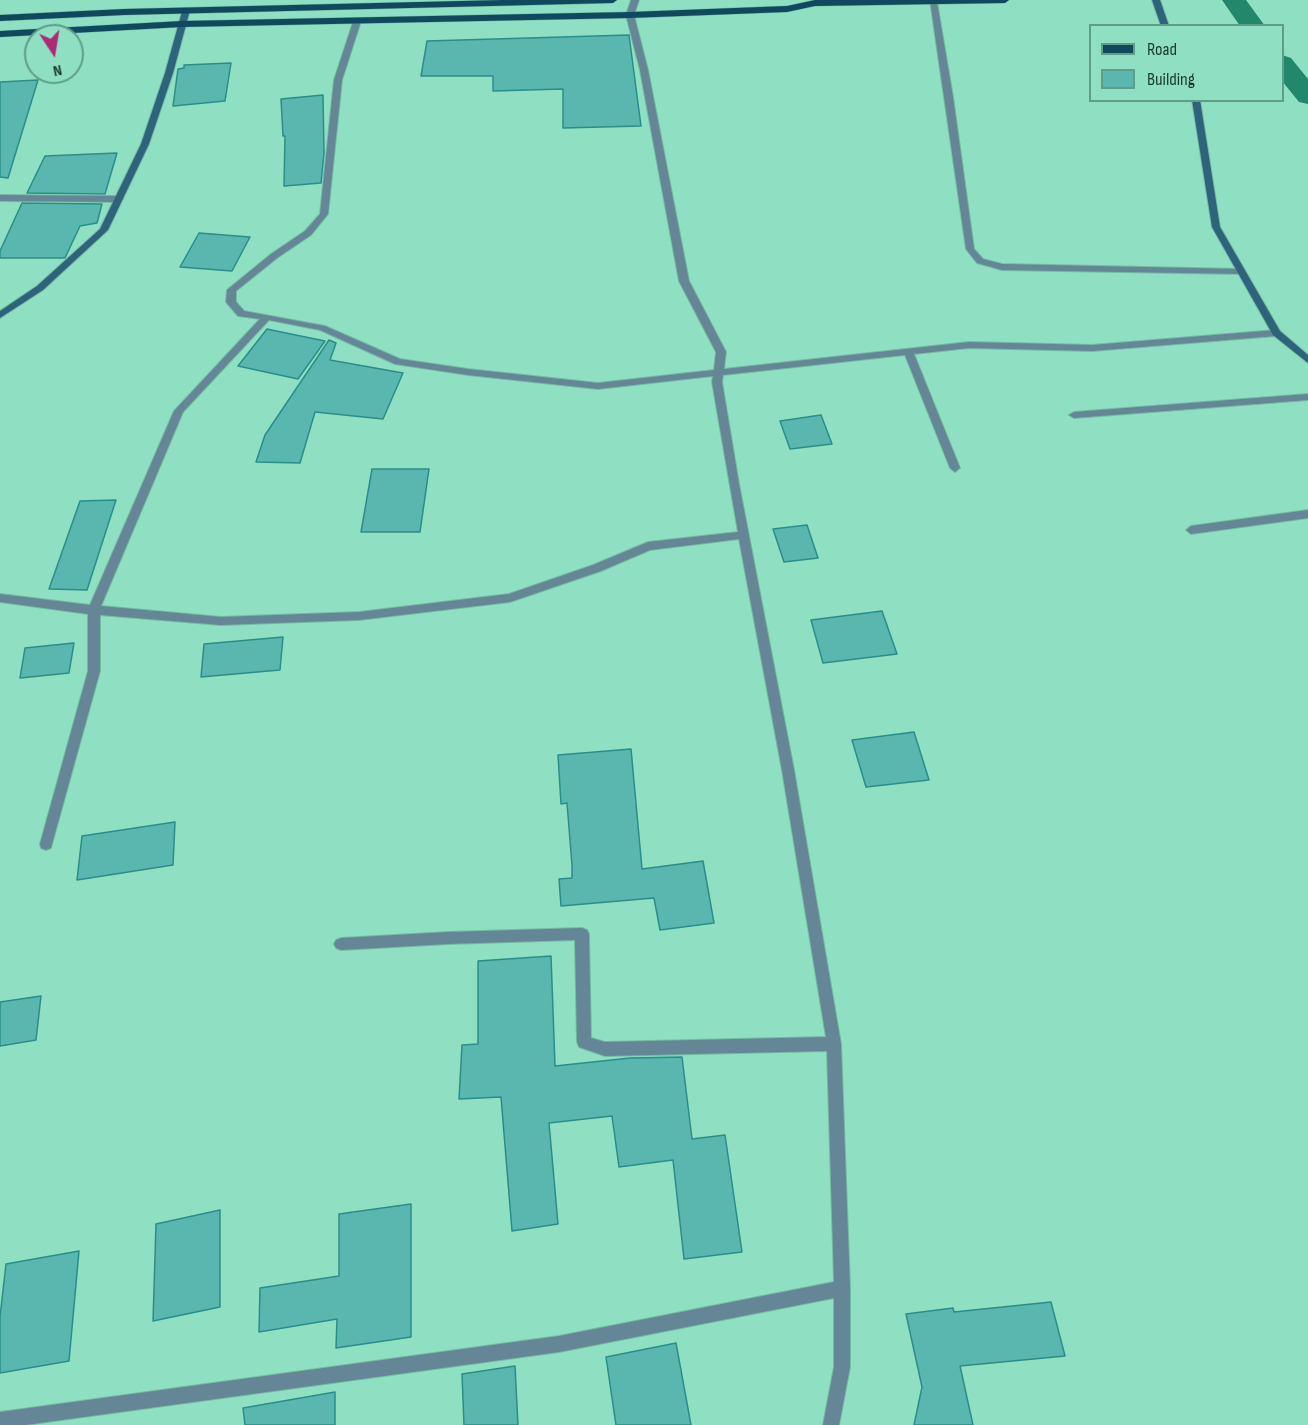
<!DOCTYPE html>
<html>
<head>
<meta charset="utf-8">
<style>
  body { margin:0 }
  #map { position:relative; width:1308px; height:1425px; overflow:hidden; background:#8fe0c3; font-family:"Sofia Sans Condensed",sans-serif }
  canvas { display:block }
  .legend { position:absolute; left:1089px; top:24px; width:195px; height:78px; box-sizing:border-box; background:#8fe0c3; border:2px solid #5f9d87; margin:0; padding:8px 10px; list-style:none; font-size:18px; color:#17392e }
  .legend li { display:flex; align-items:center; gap:12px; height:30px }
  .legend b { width:30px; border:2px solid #5f9d87 }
  .north { position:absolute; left:24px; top:24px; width:60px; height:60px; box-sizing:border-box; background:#8fe0c3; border:2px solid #5f9d87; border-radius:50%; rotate:168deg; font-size:16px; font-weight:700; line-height:24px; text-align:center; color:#17392e }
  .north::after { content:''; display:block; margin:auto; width:21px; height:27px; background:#ac2b76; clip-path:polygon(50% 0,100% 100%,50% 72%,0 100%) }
</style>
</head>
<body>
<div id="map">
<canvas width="1308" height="1425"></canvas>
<ul class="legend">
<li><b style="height:8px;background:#0e4960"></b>Road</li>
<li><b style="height:16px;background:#59b7b0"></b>Building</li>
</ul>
<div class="north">N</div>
</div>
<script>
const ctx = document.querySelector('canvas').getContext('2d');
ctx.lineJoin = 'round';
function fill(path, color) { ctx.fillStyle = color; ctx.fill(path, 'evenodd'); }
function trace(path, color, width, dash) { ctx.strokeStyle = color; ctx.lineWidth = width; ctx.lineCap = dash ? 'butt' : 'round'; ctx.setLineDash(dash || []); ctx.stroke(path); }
fill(new Path2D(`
  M1222 0H1246L1265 26H1240Z
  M1282 55 1291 58 1308 79V104L1299 102 1282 81Z`), '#22886c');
const building = new Path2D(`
  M629 35 641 126 563 128V89L493 91V76H421L427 41Z
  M231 63 225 101 173 106 178 69 184 68V65Z
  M38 80 8 178 0 177V82Z
  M323 95 324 153 321 183 284 186 285 136H283L281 99Z
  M117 153 105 194 27 193 45 156Z
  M22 203 102 204 97 223 80 226 65 258H0V251Z
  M199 233 250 237 232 271 180 267Z
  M267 329 286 333 325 341 298 379 238 366Z
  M329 340 336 343 330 360 403 373 383 419 315 412 300 463 256 462 265 435Z
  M821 415 832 444 790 449 780 421Z
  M372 469H429L420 532H361Z
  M116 500 87 590 49 589 80 501Z
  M807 525 818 558 784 562 773 529Z
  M882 611 897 654 823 663 811 620Z
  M283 637 280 670 201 677 204 644Z
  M74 643 69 673 20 678 25 648Z
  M914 732 929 780 866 787 852 740Z
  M631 749 642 869 703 861 714 923 660 930 654 898 561 906 559 879 572 878V865L567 803 561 804 558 755Z
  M175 822 173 865 77 880 82 836Z
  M551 956 555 1066 630 1058 682 1057 692 1139 725 1135 742 1252 684 1259 673 1160 619 1167 612 1116 549 1123 558 1224 512 1231 501 1097 459 1099 462 1045 478 1044V961Z
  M41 996 36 1040 0 1046V1002Z
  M411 1204V1337L336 1348 337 1319 259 1332 260 1288 339 1276V1214Z
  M220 1210V1307L153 1321 156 1224Z
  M79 1251 69 1361 0 1373V1317L6 1264Z
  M1051 1302 1065 1356 960 1366 973 1425H914L922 1387 906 1314 953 1308 954 1312Z
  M676 1343 691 1425H616L606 1357Z
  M515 1366 518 1425H464L462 1374Z
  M335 1392V1425H245L243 1408Z`);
fill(building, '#59b7b0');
trace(building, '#2a8e88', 1.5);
const street = new Path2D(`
  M631 0H639L634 15 648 70 689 281 726 352 724 369 969 342 1092 345 1276 330 1281 333 1276 336 1092 351 969 348 914 354 960 468 955 472 950 468 905 355 723 375 722 382 739 484 794 770 841 1044 850 1288V1367L839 1425H823L834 1367V1298L559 1352 25 1425H0V1412L559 1336 834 1282 827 1051 605 1056 579 1047 577 1042 575 940 448 944 341 950 336 948 334 944 336 940 341 938 448 932 582 928 587 930 589 934 591 1038 605 1042 826 1037 782 770 739 539 650 550 601 571 510 602 359 620 221 625 100 615V671L52 844 51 848 46 850 41 848 40 844 88 671V614L0 602V594L90 605 174 411 260 319 238 316 226 302 227 290 271 254 305 231 320 214 334 80 354 19 361 21 342 80 328 214 311 235 277 258 236 291V302L244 311 325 326 400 359 468 369 598 383 714 370 716 352 679 281 640 70 626 15ZM269 320 320 330 395 364 468 375 598 389 713 376 712 382 738 532 648 542 593 565 509 594 359 612 221 617 101 606 183 412Z
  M930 0 937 2 953 97 974 249 983 259 1002 264 1240 269 1245 272 1243 274 1002 270 977 263 966 249Z
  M0 195 119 196 123 199 119 202 0 201Z
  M1308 394V400L1074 418 1069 415 1074 412Z
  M1308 510V518L1191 534 1186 530 1191 526Z`);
const secondary = new Path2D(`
  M1152 0H1160L1169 26H1161Z
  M183 8 190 10 173 73 149 144 108 230 43 290 0 318V311L37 286 100 229 141 144 165 73Z
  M1192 100H1200L1220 227 1280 331 1308 355V363L1273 335 1212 227Z`);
const primary = new Path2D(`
  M503 0H617L613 3 124 15 0 21V15L124 9Z
  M815 0H1009L1005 3 815 6 787 12 630 18 182 27 0 37V31L182 21 630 12 787 6Z`);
trace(street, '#75bba2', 2);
trace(secondary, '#75bba2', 2);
trace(primary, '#75bba2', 1);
fill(street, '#648696');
fill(secondary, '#2d637b');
fill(primary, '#0e4960');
</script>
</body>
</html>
